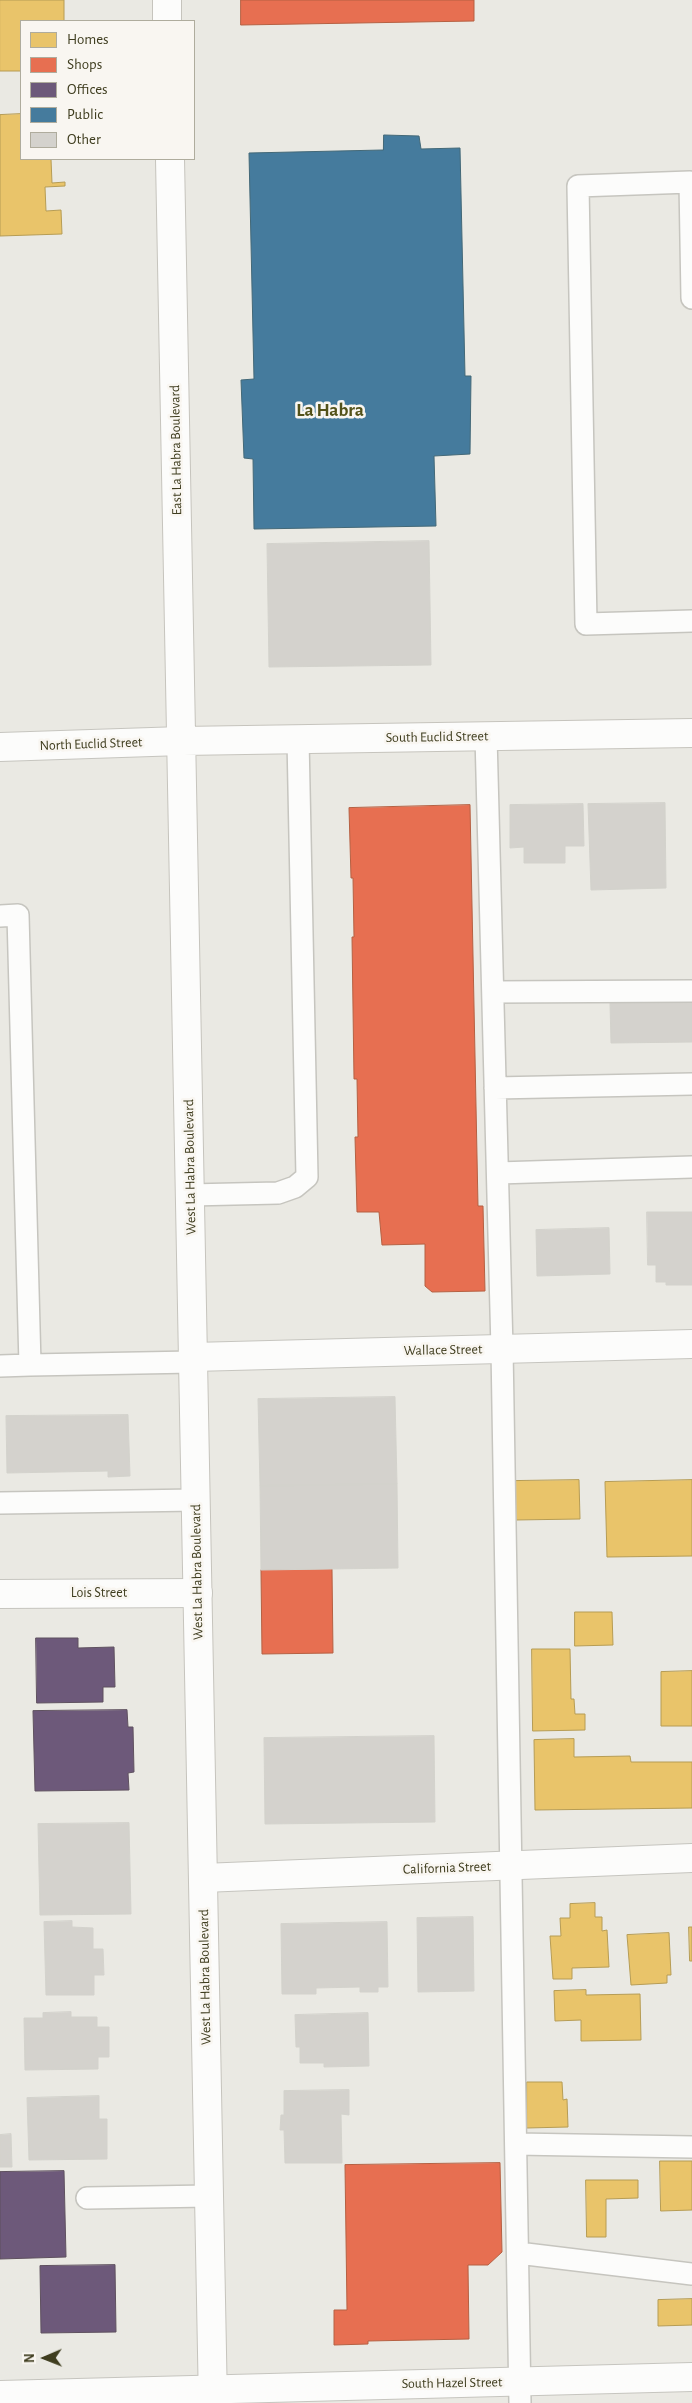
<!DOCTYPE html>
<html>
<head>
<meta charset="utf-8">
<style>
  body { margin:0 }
  #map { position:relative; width:692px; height:2403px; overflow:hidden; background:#eae9e3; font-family:"Alegreya Sans",sans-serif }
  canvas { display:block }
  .legend { position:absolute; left:20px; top:20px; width:175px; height:140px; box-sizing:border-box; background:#f9f6f1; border:1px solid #afac9d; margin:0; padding:6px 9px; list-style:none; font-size:15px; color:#3f3d1f }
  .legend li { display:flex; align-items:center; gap:10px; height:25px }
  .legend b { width:25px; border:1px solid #afac9d }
  .north { position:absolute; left:20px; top:2333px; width:50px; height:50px; -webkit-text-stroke:4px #f9f6f1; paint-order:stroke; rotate:269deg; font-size:14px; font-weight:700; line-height:20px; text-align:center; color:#3f3d1f }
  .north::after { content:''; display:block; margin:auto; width:18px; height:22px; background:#3f3d1f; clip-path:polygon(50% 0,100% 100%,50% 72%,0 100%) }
</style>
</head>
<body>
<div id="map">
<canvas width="692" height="2403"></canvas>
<ul class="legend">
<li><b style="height:14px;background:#e9c46a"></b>Homes</li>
<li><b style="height:14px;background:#e76f51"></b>Shops</li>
<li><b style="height:14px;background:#6d597a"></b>Offices</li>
<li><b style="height:14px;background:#457b9d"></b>Public</li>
<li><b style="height:14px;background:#d4d2cd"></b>Other</li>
</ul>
<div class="north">N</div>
</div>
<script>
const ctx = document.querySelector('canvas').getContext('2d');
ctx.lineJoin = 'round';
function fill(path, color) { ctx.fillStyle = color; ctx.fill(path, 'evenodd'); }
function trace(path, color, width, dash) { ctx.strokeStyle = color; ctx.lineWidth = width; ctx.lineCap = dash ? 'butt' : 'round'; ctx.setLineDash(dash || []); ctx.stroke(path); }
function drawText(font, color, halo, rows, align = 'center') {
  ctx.font = font + ' "Alegreya Sans",sans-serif'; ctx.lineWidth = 5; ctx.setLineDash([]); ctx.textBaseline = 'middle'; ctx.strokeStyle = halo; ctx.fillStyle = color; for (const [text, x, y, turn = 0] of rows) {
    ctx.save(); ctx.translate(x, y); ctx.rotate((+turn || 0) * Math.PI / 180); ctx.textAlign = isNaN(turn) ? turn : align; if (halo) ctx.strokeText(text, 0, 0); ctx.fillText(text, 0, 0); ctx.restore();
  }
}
const homes = new Path2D(`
  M0 0H64V21H21V71H0Z
  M21 114V159H51L52 183 65 182V186L45 187 46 211 61 210 62 234 0 236V115Z
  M579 1480 580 1519 515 1520 514 1481Z
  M692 1480V1556L607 1557 605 1482Z
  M575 1612H612L613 1645 575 1646Z
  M532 1649H570L571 1699H574L575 1714H585V1730L533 1731Z
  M692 1671V1726H661V1672Z
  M574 1739V1757L630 1756 631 1762H692V1808L535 1810 534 1740Z
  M595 1903V1917H602V1931L607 1930 609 1967 572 1968V1979H553L550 1936H561L560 1918H570V1904Z
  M689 1927H692V1961H690Z
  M669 1933 671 1975H667V1983L631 1985 627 1935Z
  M586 1990V1995L640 1994 641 2040 581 2041V2020L555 2021 554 1991Z
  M527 2082H562L563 2100 567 2099 568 2127 527 2128Z
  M660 2161H692V2210L661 2211Z
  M586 2180H638V2198L606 2199V2237H587Z
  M692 2299V2325L658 2326V2300Z`);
fill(homes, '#e9c46a');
trace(homes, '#b69c54', 1);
const shops = new Path2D(`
  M241 0H474V21L241 25Z
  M470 805 478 1206H483L485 1291 432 1292 425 1286V1244L382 1245 379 1212H357L355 1137H358L357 1079H354L352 937H354L353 878H351L349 808Z
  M332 1569 333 1653 262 1654 261 1570Z
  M500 2163 502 2252 488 2265H468L469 2339 368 2341V2344L334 2345V2310H347L345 2165Z`);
fill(shops, '#e76f51');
trace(shops, '#b56042', 1);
const offices = new Path2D(`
  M36 1638H78V1648L114 1647 115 1687H103V1702L37 1703Z
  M127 1710 128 1727H133L134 1772 128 1773 129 1790 35 1791 33 1711Z
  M64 2171 66 2257 0 2259V2172Z
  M115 2265 116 2332 41 2333 40 2266Z`);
fill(offices, '#6d597a');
trace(offices, '#5f515f', 1);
const public = new Path2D(`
  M384 135 419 136 421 149 460 148 465 376H471L470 454 434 456 436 526 254 529 253 459 244 458 241 380 254 379 249 153 383 150Z`);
fill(public, '#457b9d');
trace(public, '#436877', 1);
const building = new Path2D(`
  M429 541 431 665 269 667 267 544Z
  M665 803 666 888 591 890 588 804Z
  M583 804 584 846H565V863H524V847L510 848V805Z
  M692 999V1042L611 1043 610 1003H620V1000Z
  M647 1212H692V1285H666V1282H656V1265H648Z
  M609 1228 610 1274 537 1276 536 1230Z
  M395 1397 397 1484 260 1486 258 1399Z
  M128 1415 130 1476 108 1477V1471L7 1473 6 1416Z
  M397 1484 398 1568 261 1570 260 1486Z
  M434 1736 435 1822 265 1824 264 1738Z
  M129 1823 131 1914 40 1915 38 1824Z
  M473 1917 474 1991 418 1992 417 1918Z
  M72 1921V1927L93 1928V1949H103L104 1975H94V1995H46L44 1922Z
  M387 1922 388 1987H378V1992H360V1987L316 1988V1994H282L281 1924Z
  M71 2012V2017H97V2027H109V2057H98V2069L25 2070 24 2018H43V2013Z
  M368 2013 369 2066 324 2067V2063H300V2047H296L295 2015Z
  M349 2090V2115L341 2114 342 2163H285L284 2130H280L281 2115H284V2091Z
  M99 2096V2119H107V2159L29 2160 27 2098Z
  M11 2134 12 2167H0V2135Z`);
fill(building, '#d4d2cd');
trace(building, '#d3d2cc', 1);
const service = new Path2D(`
  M692 298 690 182 578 186 586 624 692 621
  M486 736 502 1349 520 2403
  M0 916 18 915 30 1365 0 1366
  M493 992 692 991
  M495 1088 692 1084
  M498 1173 692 1167
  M190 1195 278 1193 295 1187 307 1177 298 739
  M30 1365 193 1362
  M0 1503 196 1500
  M516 2144 692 2147
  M87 2198 209 2196
  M518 2253 692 2274`);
const minor = new Path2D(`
  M193 1357 692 1344
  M0 1594 198 1593
  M203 1878 692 1858
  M0 2395 692 2377`);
const tertiary = new Path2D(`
  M0 747 182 741`);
const secondary = new Path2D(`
  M167 0V21
  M170 159 213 2403
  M182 741 692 733`);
trace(service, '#c6c5bf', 24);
trace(minor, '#c6c5bf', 30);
trace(tertiary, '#c6c5bf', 30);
trace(secondary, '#c6c4bd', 30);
trace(service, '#fcfcfb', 21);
trace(minor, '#fcfcfb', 28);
trace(tertiary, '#fcfcfb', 28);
trace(secondary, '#fcfcfb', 28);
drawText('14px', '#3f3d1f', '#f9f6f1', [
  ["East La Habra Boulevard",176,450,-91],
  ["South Euclid Street",437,737,-1],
  ["North Euclid Street",91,744,-2],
  ["West La Habra Boulevard",190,1167,-91],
  ["Wallace Street",443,1350,-1],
  ["West La Habra Boulevard",197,1572,-91],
  ["Lois Street",99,1593],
  ["California Street",447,1868,-2],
  ["West La Habra Boulevard",205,1977,-91],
  ["South Hazel Street",452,2383,-1]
]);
drawText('bold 19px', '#535219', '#f9f6f1', [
  ["La Habra",330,410]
]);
</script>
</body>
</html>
